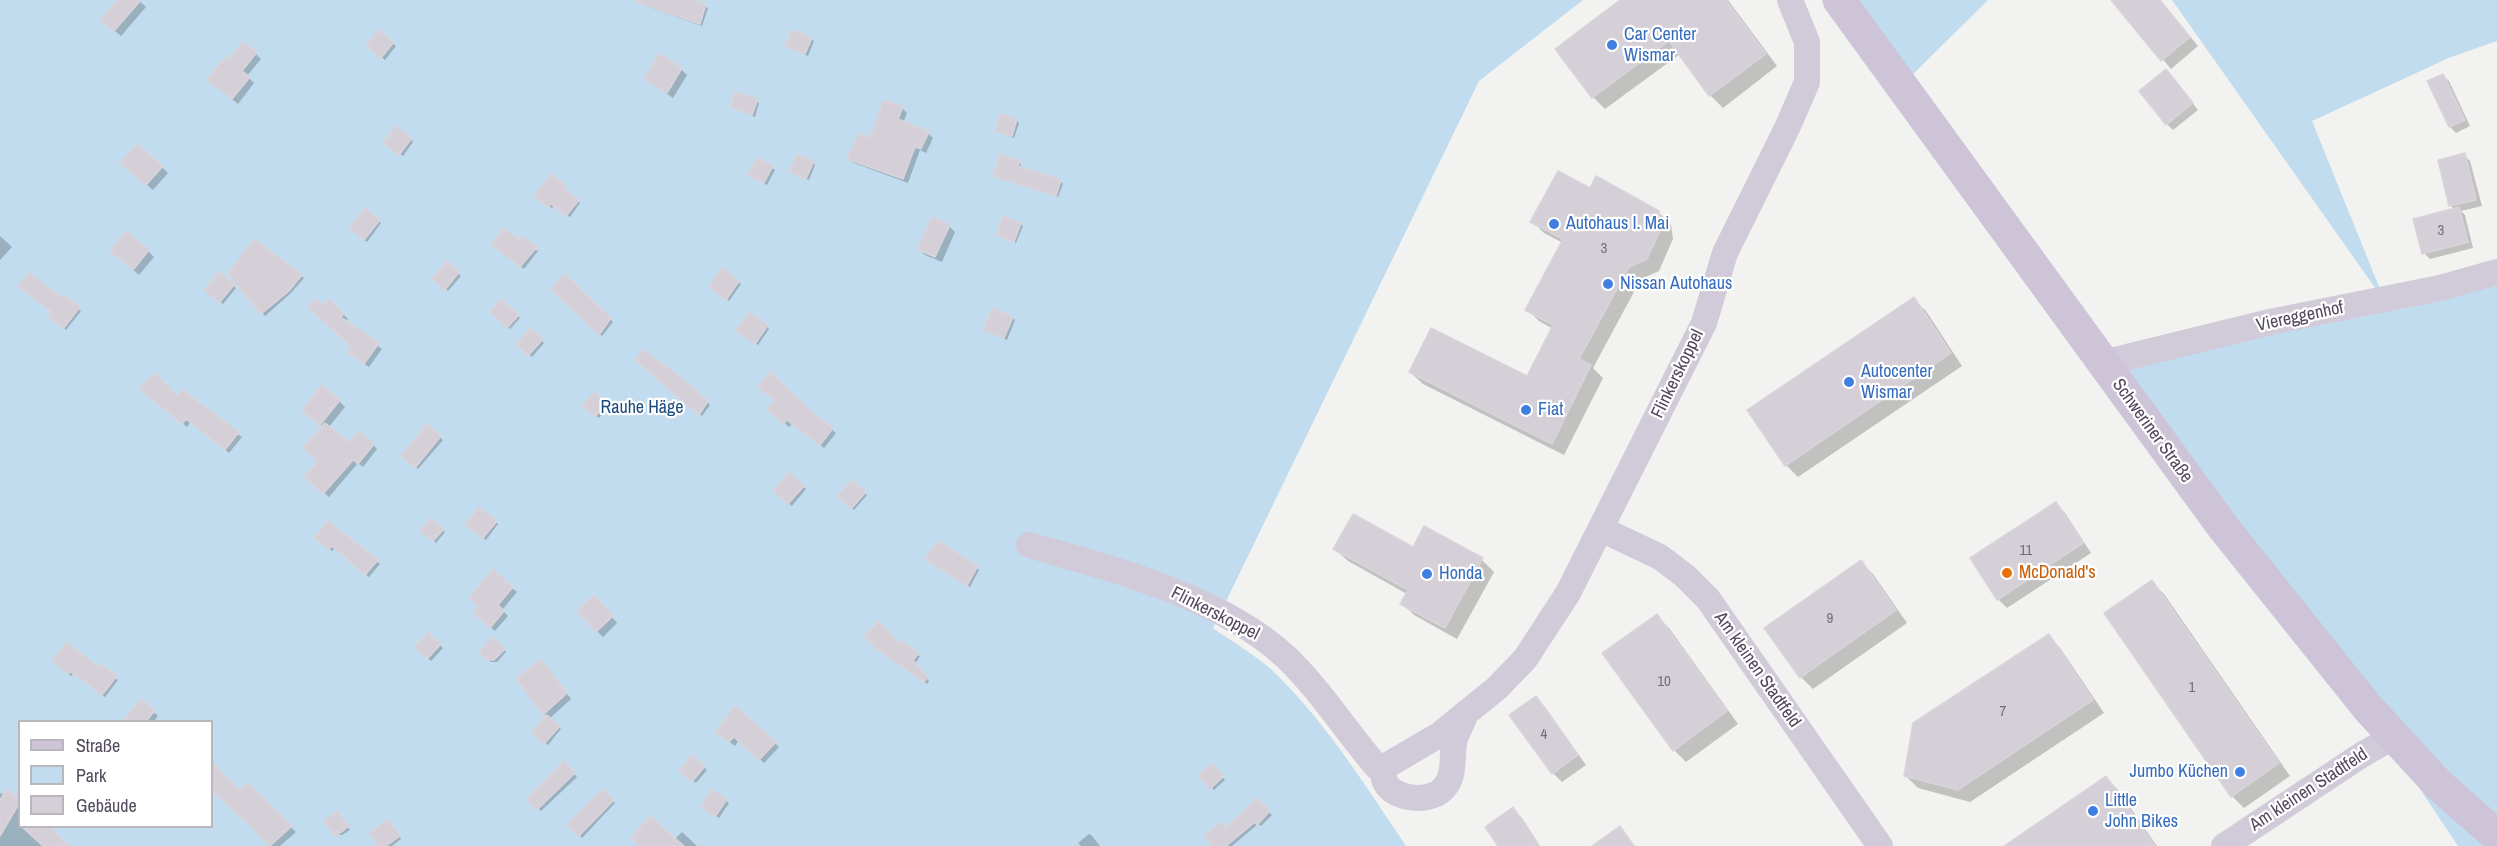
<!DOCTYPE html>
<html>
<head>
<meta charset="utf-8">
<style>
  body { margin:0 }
  #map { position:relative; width:2497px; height:846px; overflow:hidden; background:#f2f2f0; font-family:"Archivo Narrow",sans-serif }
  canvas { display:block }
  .legend { position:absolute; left:18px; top:720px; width:195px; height:108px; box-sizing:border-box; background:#fff; border:2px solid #bab6be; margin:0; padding:8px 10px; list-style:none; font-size:18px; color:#52495d }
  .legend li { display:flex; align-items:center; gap:12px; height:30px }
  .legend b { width:30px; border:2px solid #bab6be }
</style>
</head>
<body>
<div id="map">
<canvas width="2497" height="846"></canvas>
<ul class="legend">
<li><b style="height:8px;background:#cec4d8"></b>Straße</li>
<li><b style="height:16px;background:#c1dcee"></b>Park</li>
<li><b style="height:16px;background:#d5d0d7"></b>Gebäude</li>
</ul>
</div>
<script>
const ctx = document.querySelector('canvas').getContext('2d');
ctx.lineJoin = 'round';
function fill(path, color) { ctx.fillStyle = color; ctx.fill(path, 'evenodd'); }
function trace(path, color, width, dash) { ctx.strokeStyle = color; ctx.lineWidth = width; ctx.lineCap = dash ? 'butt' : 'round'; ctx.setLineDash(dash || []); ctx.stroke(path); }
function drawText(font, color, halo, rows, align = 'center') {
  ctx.font = font + ' "Archivo Narrow",sans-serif'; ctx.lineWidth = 4.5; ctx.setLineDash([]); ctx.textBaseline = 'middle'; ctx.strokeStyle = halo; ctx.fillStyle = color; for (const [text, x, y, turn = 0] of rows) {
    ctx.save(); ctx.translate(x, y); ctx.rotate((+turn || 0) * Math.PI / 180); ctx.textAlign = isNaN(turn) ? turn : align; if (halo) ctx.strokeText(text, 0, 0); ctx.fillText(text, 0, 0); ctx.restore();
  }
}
fill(new Path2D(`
  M0 0H1583L1479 81 1213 628C1235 644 1260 657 1279 677 1329 727 1367 788 1406 846H0ZM20 722H212V826H20Z
  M1839 0H1988L1901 86Z
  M2172 0H2497V41L2451 57 2312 121 2384 299 2497 272V846H2458L2394 750 2111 363 2383 299Z`), '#c1dcee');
fill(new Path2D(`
  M119 0H138L146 7 121 36 108 25Z
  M644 0H691L708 8 702 26 646 6 643 3Z
  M1623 0H1728L1777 66 1723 108 1710 95 1680 54 1605 109 1593 97Z
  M2113 0H2160L2198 46 2171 69Z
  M379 32 396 46 385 60 370 48Z
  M811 39 814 41 808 56 787 46Z
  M256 54 261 59 247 76 254 83 238 104 215 85 228 62Z
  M681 69 687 75 673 98 646 79Z
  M2443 75 2449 81 2470 126 2456 133 2450 127Z
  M2172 77 2198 110 2173 130 2167 124Z
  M757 101 759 103 755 117 731 107Z
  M902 108 907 113 903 123 928 133 933 138 926 153 920 150 908 183 854 163 849 159Z
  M1016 120 1019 123 1014 138 996 130Z
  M411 139 413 142 403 156 387 145Z
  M2464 155 2470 161 2482 206 2461 211 2465 215 2473 248 2430 259 2424 253 2455 210 2451 206 2440 161Z
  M1019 162 1021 164 1020 168 1060 181 1063 184 1058 197 994 176Z
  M813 163 815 165 809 180 794 174Z
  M162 167 168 173 153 190 128 169Z
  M772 168 775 170 767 185 753 177Z
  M552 176 580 203 570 217 554 206 552 208 539 198Z
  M1591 190 1658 212 1671 224 1673 239 1659 271 1641 279 1593 368 1603 378 1564 455 1423 384 1410 372 1528 378 1553 329 1539 321 1527 309 1563 243 1544 233 1532 221Z
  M379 221 381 223 367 242 353 232Z
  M1020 224 1023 226 1016 243 998 235Z
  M949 226 955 232 942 262 925 255 919 249Z
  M0 236 12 247 0 260Z
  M519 242 538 251 524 269 496 246Z
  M148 251 154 257 139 275 118 257Z
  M447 263 461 276 448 291 434 279Z
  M219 274 236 288 223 304 206 290Z
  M230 274 301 276 304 278 291 293 265 316Z
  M565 277 613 322 602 336 553 289Z
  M738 282 741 284 729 301 713 290Z
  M1913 299 1926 311 1962 366 1798 477 1786 465Z
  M63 301 81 311 66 330 53 319Z
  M329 301 348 319 345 321 382 349 369 367 353 356 352 346 324 307Z
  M502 301 520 318 510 329 492 312Z
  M1012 318 1015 320 1007 340 985 329Z
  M767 326 769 329 758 345 740 334Z
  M531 330 544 343 532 357 518 344Z
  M637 360 676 375 710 405 702 416Z
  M145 392 178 398 242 437 229 453 191 421 187 427Z
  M594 394 608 406 599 418 584 406Z
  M339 401 345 407 329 427 350 444 373 445 377 449 363 467 358 463 329 497 306 477 320 461 323 427 310 416Z
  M777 401 812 414 836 433 824 448 792 424 789 427 774 413Z
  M427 426 443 440 418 469 403 456Z
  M789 475 806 489 792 506 775 491Z
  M852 482 867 495 854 510 839 496Z
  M2056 504 2065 513 2091 553 2007 608 1998 599Z
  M431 520 445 532 436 543 422 530Z
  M496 522 498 524 486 540 470 528Z
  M328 523 380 564 369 577 335 548 332 551 319 541Z
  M1335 549H1413L1482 560 1494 572 1457 639 1414 615 1402 603 1407 594 1348 561Z
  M930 561 977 568 979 570 970 587Z
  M1860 562 1873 574 1907 623 1813 689 1801 677Z
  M2152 582 2164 594 2290 776 2244 808 2232 796Z
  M512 588 517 592 502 610 508 616 495 631 479 617Z
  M600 603 617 623 603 637 597 631Z
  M1656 616 1669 628 1738 724 1686 762 1674 750Z
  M428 634 443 648 431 661 416 647Z
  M2048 635 2060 648 2104 713 1970 802 1918 788 1906 776Z
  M493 639 506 652 497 662H491L481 652Z
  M900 647 920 656 915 664 929 681 927 684 880 650Z
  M54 661 98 669 118 680 105 697 74 673 71 676Z
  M546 666 571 699 549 719 561 729 548 745 533 733 547 716 544 714Z
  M1536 698 1545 707 1586 765 1562 782 1553 773Z
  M141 701 158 716 155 719 158 722H134Z
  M717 732 775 743 779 747 764 763 739 740 735 746Z
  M692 757 707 770 696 783 681 771Z
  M564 764 577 777 541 811 529 799Z
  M212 765 240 793 248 785 296 832 280 846H272L212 787Z
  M1212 765 1225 780 1214 790 1200 775Z
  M2106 777 2118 790 2157 846H2007Z
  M603 791 615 803 582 838 569 825Z
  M713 791 729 803 719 818 705 809Z
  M0 793 20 799V826H50L54 831 53 833 66 846H0Z
  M1257 800 1272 815 1261 826 1258 824 1232 846H1215L1226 830Z
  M1513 809 1522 818 1540 846H1500Z
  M339 816 350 830 342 835H337Z
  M391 824 401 839 392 846H379Z
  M682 832 697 846H641L675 839Z
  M1089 834 1092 836 1100 846H1081L1078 843Z`), '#0003');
const building = new Path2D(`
  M117 0H141L114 31 100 20Z
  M637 0H694L706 4 700 24 637 2Z
  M1620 0H1726L1766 54 1709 96 1669 41 1592 98 1555 49Z
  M2111 0H2160L2190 37 2161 61Z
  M379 30 394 42 381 58 366 46Z
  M792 30 812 38 805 54 785 46Z
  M243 42 257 52 242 71 250 77 232 99 207 80 225 57 228 60Z
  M659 54 682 68 667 93 644 79Z
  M2166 69 2193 103 2166 125 2139 91Z
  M2443 74 2465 120 2449 127 2427 81Z
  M735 92 758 99 752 115 730 107Z
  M884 100 903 107 898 119 929 132 921 149 915 147 903 179 847 159 859 133 870 138Z
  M1000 114 1017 119 1012 136 995 131Z
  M395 126 412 138 399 155 383 143Z
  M137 144 163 166 146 185 120 163Z
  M2465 153 2476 200 2449 206 2438 160Z
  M797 154 814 161 806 179 789 172Z
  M1000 154 1020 161 1018 166 1061 180 1056 196 993 176Z
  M757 158 773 166 764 183 748 175Z
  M1558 171 1590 188 1596 176 1659 211 1662 226 1647 259 1629 267 1579 359 1591 365 1552 444 1409 372 1431 328 1527 376 1553 325 1525 310 1563 239 1530 222Z
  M552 174 565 185 563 188 579 200 566 216 551 204 548 207 534 196Z
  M2459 207 2468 242 2422 254 2413 219Z
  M365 208 380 220 364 240 349 229Z
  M1003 216 1021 223 1014 242 996 235Z
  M932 217 950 225 935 257 917 249Z
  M504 228 519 240 522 236 537 247 520 267 491 244Z
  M126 231 149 250 133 270 110 251Z
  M254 239 302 275 289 291 261 314 228 274Z
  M447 261 459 272 445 290 432 279Z
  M722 268 739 281 726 300 709 287Z
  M219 272 234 285 219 303 204 290Z
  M29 273 63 298 65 296 80 307 63 329 48 317 52 312 18 286Z
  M565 274 611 318 599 335 551 289Z
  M1914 297 1951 353 1785 466 1747 410Z
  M315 299 324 305 329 299 344 313 341 317 379 343 364 364 347 352 351 346 308 307Z
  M501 299 519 315 507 328 490 312Z
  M992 308 1013 317 1004 338 983 330Z
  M749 312 768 325 755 344 736 331Z
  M530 328 543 339 528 356 516 344Z
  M643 350 677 374 708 401 699 415 635 360Z
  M770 372 813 413 833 428 820 445 787 420 783 424 767 409 775 401 758 387Z
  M155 373 177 396 182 390 239 432 225 450 186 419 182 424 139 389Z
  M321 385 340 400 320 425 302 411Z
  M594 392 607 403 595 417 582 406Z
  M325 423 350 442 358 431 374 444 358 464 353 460 323 494 304 477 318 461 303 447Z
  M427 424 441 436 415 468 401 456Z
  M789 472 804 486 788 504 773 491Z
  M852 480 866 492 851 509 837 496Z
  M2056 502 2083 543 1997 600 1970 558Z
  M479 507 497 521 483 538 465 525Z
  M1353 514 1413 547 1424 526 1483 558 1445 628 1400 604 1408 590 1333 549Z
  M431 518 444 529 433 541 420 531Z
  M328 521 378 560 365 575 332 546 329 550 314 538Z
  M938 541 978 566 967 586 925 559Z
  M1861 560 1896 610 1800 678 1764 628Z
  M493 569 513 587 498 605 504 611 490 628 473 613 479 606 469 598Z
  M2152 580 2279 763 2231 797 2104 613Z
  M594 595 613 616 596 632 577 611Z
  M1657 614 1727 711 1673 751 1602 653Z
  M879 621 900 645 902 641 919 653 913 660 928 677 924 682 875 648 864 635Z
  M428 632 441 644 427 659 414 647Z
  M2049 634 2093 700 1958 790 1904 776 1913 723Z
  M493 637 505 649 494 660H487L479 652Z
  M67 642 98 667 100 664 117 676 102 695 70 671 68 674 52 661Z
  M541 659 567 693 543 715 516 678Z
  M1536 696 1578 755 1552 774 1509 715Z
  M141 699 155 710 146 722H122Z
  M735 706 776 742 759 760 734 737 729 742 715 732Z
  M547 715 560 726 544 744 531 733Z
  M692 755 705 766 692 782 679 771Z
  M564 761 575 773 537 810 526 799Z
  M212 762 240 791 248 783 292 826 270 846 242 817 241 818 212 790Z
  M1212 763 1224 776 1210 789 1198 775Z
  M2106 776 2155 846H2004Z
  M603 789 614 800 578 837 567 825Z
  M712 789 727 799 715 817 701 807Z
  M6 790 20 798V802L0 836V800Z
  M1257 798 1270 811 1257 825 1255 822 1226 846H1213L1204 836 1221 822 1226 828Z
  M1513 807 1539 846H1498L1485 827Z
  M337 811 349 826 335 837 324 821Z
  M650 816 684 846H640L631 838Z
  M388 819 400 836 386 846H378L369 833Z
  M21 826H48L69 846H43Z
  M1620 826 1634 846H1592Z`);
fill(building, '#d5d0d7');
trace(building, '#d9d4db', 1.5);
trace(new Path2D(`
  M2103 363 2270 322 2440 288 2497 272
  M1601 529 1660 557 1685 576 1708 599 1880 846
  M1029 545C1113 569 1222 597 1287 658 1321 691 1346 731 1377 767L1386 766 1439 735 1497 688 1525 659 1568 593 1704 323 1725 253 1788 126 1807 82V42L1790 0
  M1386 766C1372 796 1427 808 1444 788 1457 773 1450 756 1455 739 1458 730 1463 722 1466 713
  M2224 846 2363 754 2395 736`), '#d1cad9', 26);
trace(new Path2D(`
  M1839 0 2223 527 2368 708 2439 785 2497 836`), '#cec4d8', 33);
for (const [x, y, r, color] of [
  [1612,45,6,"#3f7fe0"],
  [1554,224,6,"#3f7fe0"],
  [1608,284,6,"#3f7fe0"],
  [1849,382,6,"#3f7fe0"],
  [1526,410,6,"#3f7fe0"],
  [2007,573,6,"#e8710a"],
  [1427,574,6,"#3f7fe0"],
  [2240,772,6,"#3f7fe0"],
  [2093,811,6,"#3f7fe0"]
]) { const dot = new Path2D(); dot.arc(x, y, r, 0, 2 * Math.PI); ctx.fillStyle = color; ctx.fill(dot); trace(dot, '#fff', 2); }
drawText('15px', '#736b7c', null, [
  ["3",2441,231],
  ["3",1604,249],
  ["11",2026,551],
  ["9",1830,619],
  ["10",1664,682],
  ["1",2192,688],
  ["7",2003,712],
  ["4",1544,735]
]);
drawText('18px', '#366cbe', '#fff', [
  ["Car Center",1624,35],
  ["Wismar",1624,56],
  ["Autohaus I. Mai",1566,224],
  ["Nissan Autohaus",1620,284],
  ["Autocenter",1861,372],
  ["Wismar",1861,393],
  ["Fiat",1538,410],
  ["Honda",1439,574],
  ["Jumbo Küchen",2228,772,"right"],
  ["Little",2105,801],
  ["John Bikes",2105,822]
], 'left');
drawText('18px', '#52495d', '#fff', [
  ["Viereggenhof",2300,317,-12],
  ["Flinkerskoppel",1678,374,-64],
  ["Schweriner Straße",2152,431,54],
  ["Flinkerskoppel",1215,614,27],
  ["Am kleinen Stadtfeld",1757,670,55],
  ["Am kleinen Stadtfeld",2309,790,-33]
]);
drawText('18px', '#1b4b7d', '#fff', [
  ["Rauhe Häge",642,408]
]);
drawText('18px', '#c56008', '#fff', [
  ["McDonald's",2019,573]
], 'left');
</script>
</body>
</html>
